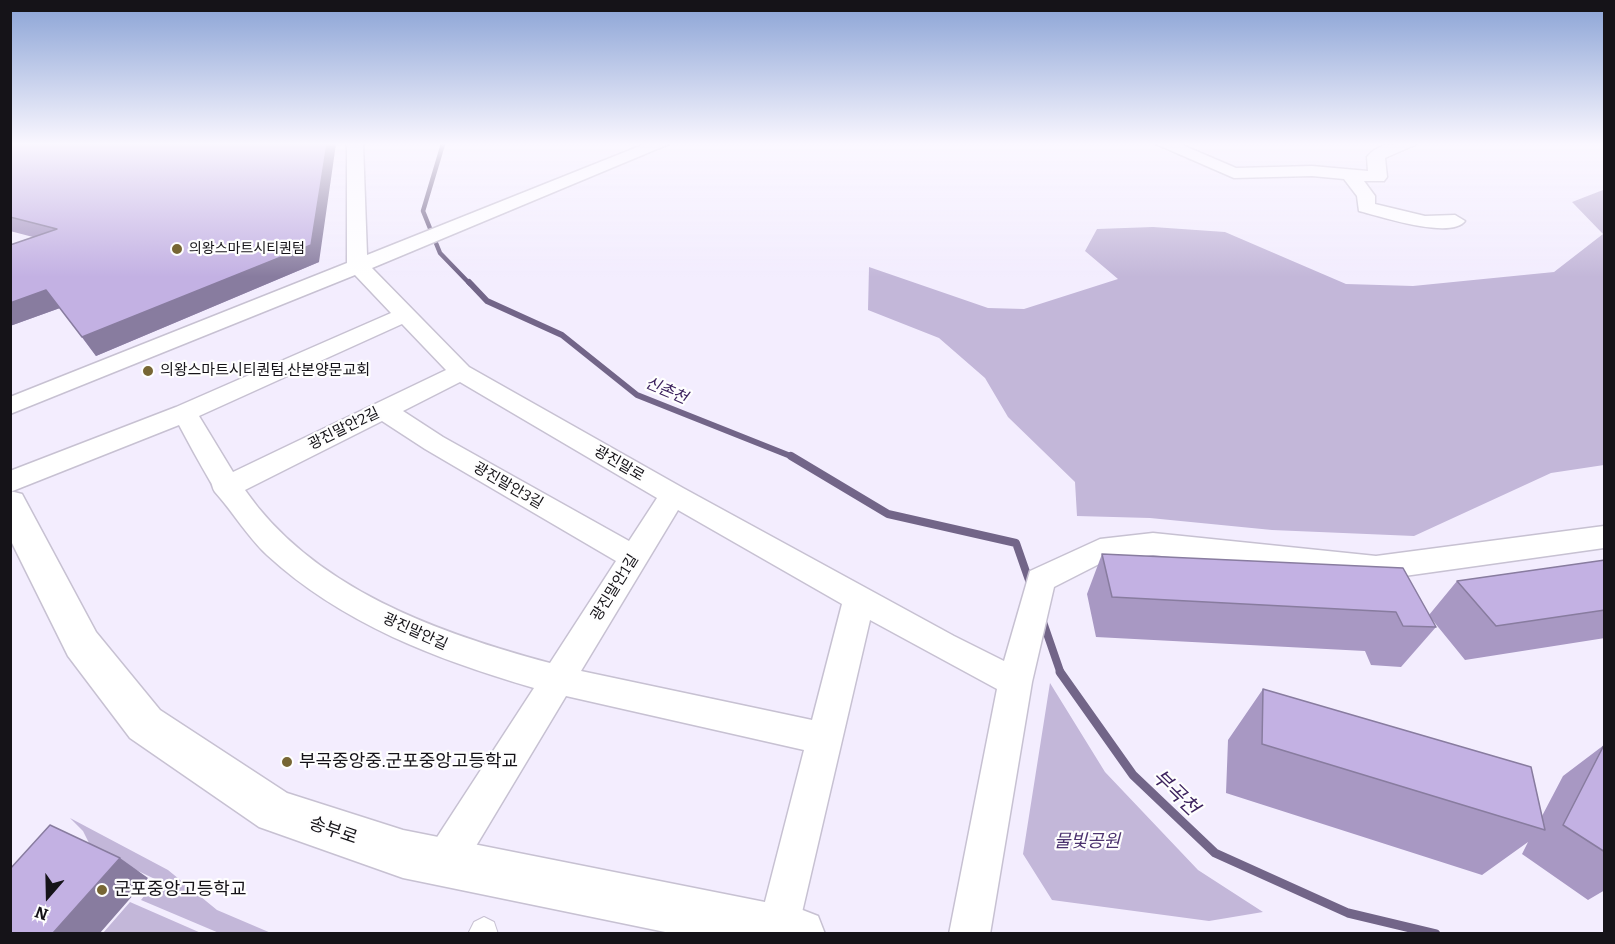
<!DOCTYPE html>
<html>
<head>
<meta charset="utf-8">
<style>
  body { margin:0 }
  #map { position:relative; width:1615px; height:944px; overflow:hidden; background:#f3edfe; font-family:Bitter,serif }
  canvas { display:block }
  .frame { position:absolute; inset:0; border:12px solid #151318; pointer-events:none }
  .north { position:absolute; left:18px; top:866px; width:60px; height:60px; -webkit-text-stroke:4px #fefefe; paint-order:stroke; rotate:200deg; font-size:16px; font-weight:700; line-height:24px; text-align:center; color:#151318 }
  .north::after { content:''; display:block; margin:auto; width:21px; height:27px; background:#151318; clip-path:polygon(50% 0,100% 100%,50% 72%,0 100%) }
</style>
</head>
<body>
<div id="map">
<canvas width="1615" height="944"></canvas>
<div class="frame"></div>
<div class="north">N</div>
</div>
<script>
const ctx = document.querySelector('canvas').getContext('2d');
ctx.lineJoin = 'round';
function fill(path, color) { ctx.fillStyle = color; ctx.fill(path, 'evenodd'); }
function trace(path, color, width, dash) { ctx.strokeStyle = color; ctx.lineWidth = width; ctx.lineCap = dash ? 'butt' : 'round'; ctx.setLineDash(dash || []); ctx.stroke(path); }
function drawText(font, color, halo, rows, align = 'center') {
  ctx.font = font + ' Bitter,"Noto Sans KR",serif'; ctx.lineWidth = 4.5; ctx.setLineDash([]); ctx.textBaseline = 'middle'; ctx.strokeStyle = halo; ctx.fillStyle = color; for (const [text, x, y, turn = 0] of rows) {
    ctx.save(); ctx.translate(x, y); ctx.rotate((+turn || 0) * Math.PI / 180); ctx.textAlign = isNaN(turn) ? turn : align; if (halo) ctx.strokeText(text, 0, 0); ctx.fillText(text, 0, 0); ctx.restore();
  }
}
fill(new Path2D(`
  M1604 181V465L1551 473 1414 536 1272 530 1150 518 1077 516 1075 482 1008 417 985 378 939 338 868 310 869 267 988 308 1024 309 1118 279 1085 251 1097 229 1153 227 1225 232 1346 284 1413 286 1554 272 1603 234 1572 202 1603 190Z
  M1050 683 1105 772 1198 870 1263 912 1209 921 1052 900 1023 854Z
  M70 818 168 870 217 910 271 933H219L141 900 157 880 92 849 83 831Z
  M130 902 201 933H103Z`), '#c3b7d9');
trace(new Path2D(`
  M443 144 423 211 440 253 470 284`), '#726588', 4.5);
trace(new Path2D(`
  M469 282 487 301 562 335 637 395 793 457`), '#726588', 6);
trace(new Path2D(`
  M791 456 888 514 1016 543 1031 586
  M1042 619 1061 674`), '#726588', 8);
trace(new Path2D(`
  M1060 672 1133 775 1215 853 1348 913 1436 934`), '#726588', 9);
const pedestrian = new Path2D(`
  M484 917 494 922 498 934H468L474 922Z`);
const minor = new Path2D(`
  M347 144H363L367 255 645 144H669L372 268 469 367 683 488 954 636 1004 661 1030 571 1100 539 1153 533 1376 556 1604 526V548L1376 580 1153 555 1105 561 1054 587 1032 682 990 934H949L997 689 870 620 797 934H759L758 929 804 750 566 696 458 876 444 881 430 876 425 862 430 848 534 688C438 660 342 624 267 555 247 536 233 512 215 492 212 488 213 485 210 481 199 462 189 444 179 425L10 492V471L176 407 391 313 355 275 10 414V397L347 263ZM402 324 446 370 233 472 199 416ZM460 382 657 498 629 541 443 437 403 411ZM382 421 425 449 616 561 550 663C438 633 314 589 245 490ZM678 510 842 604 812 720 581 671Z
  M1156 144H1180L1236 168 1312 166 1368 171 1367 157C1379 141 1399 144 1417 144L1385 158 1387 177 1384 181H1364L1375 196V204L1425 216 1455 215 1465 221C1451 240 1379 216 1359 211L1357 196 1344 179 1312 176 1234 178Z`);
const tertiary = new Path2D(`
  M10 491 22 494 96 632 160 710 287 793 403 830 800 909 818 916 825 934H675L403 878 259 827 130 738 68 656 10 539Z`);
trace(pedestrian, '#c7c1d2', 2);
trace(minor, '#c7c1d2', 3);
trace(tertiary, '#c7c1d2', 3);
fill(pedestrian, '#fff');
fill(minor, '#fff');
fill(tertiary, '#fff');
fill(new Path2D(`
  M10 144 319 262 96 356 60 308 10 326V245L33 237 10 231Z
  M1102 554 1429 615 1457 581 1605 560V638L1465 660 1430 617 1436 627 1401 667 1371 665 1365 651 1096 637 1087 594Z
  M1263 689 1542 816 1563 776 1604 745H1605V890L1588 900 1522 854 1528 842 1482 875 1226 793 1228 740Z`), '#a898c3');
fill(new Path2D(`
  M327 144H336L319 262 96 356 82 337Z
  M46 290 60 308 10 326V303Z
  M120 858 148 878 100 933H53Z`), '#887c9f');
const building = new Path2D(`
  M10 144H327L311 245 82 337 46 290 10 303V245L57 229 10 217Z
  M1102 554 1403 568 1436 627 1403 626 1396 612 1112 597Z
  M1605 560V610L1496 626 1457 581Z
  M1263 689 1531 767 1545 830 1262 744Z
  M1604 745H1605V852L1563 825Z
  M50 825 120 858 53 933H10V869Z`);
fill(building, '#c3b1e3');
trace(building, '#887c9f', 1.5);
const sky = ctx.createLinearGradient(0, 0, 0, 277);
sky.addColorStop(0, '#89a2d5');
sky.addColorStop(0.52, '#faf7ff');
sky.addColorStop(1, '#faf7ff00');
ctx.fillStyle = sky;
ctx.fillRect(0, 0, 1615, 277);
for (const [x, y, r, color] of [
  [177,249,6,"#776634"],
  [148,371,6,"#776634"],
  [287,762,6,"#776634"],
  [102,890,6,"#776634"]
]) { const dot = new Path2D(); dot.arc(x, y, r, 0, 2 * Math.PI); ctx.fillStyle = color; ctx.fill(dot); trace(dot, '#fefefe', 2); }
drawText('14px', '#151318', '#fefefe', [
  ["의왕스마트시티퀀텀",189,249]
], 'left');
drawText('15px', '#151318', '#fefefe', [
  ["의왕스마트시티퀀텀.산본양문교회",160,371]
], 'left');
drawText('15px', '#151318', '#fefefe', [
  ["광진말안2길",344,429,-26],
  ["광진말로",619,464,30],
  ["광진말안3길",508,486,30],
  ["광진말안1길",615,588,-58],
  ["광진말안길",415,632,24]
]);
drawText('italic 16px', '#3e245f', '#fefefe', [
  ["신촌천",666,391,23]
]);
drawText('18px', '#151318', '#fefefe', [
  ["부곡중앙중.군포중앙고등학교",299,762],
  ["군포중앙고등학교",114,890]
], 'left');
drawText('18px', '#151318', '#fefefe', [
  ["송부로",333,831,19]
]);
drawText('italic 18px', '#4b326e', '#fefefe', [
  ["물빛공원",1087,842]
]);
drawText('italic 20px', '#3e245f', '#fefefe', [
  ["부곡천",1175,793,44]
]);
</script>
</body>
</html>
